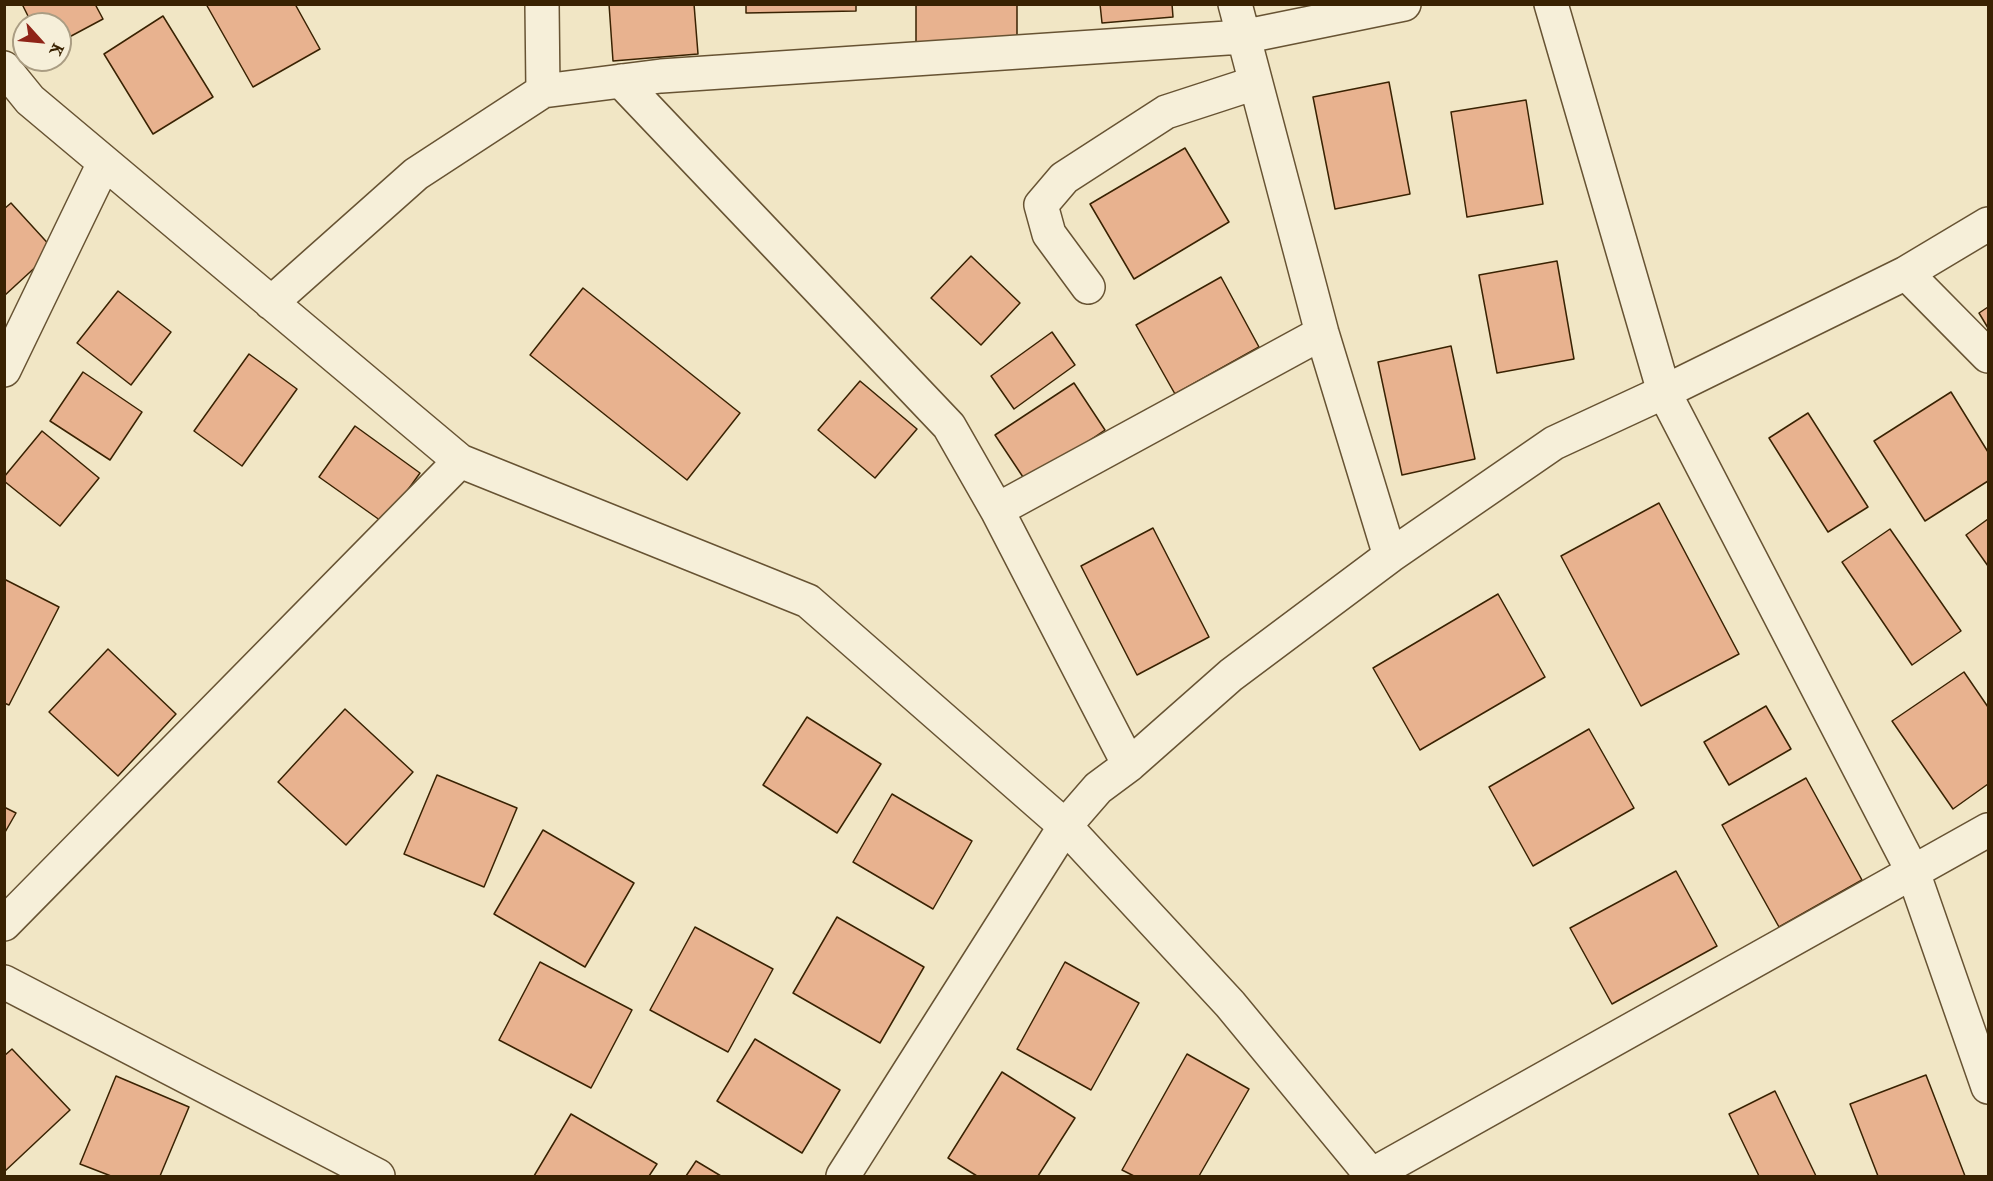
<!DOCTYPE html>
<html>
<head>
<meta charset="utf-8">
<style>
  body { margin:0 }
  #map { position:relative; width:1993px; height:1181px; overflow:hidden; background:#f1e6c5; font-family:"IM FELL Great Primer",serif }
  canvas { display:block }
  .frame { position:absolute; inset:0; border:6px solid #392202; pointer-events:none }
  .north { position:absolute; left:12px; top:12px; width:60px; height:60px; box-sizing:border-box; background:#f6efd9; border:2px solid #aa9d83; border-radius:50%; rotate:117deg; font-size:16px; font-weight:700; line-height:24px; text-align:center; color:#392202 }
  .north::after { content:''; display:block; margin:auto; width:21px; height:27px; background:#8f2418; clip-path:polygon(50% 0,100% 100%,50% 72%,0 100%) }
</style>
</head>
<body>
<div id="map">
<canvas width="1993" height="1181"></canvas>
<div class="frame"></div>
<div class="north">K</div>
</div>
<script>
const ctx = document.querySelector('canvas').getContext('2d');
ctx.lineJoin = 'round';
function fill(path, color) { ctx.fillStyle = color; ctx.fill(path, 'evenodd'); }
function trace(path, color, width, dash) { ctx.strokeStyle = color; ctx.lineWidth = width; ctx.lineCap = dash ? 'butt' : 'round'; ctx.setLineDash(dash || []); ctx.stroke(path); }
const building = new Path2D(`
  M22 4H95L103 19 60 42V24H32Z
  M206 4H295L320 49 253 87Z
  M609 4H694L698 54 613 61Z
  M746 4H856V11L746 13Z
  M916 4H1017V43H916Z
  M1100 4H1172L1173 17 1102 23Z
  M163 16 213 97 153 134 104 54Z
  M1389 82 1410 194 1335 209 1313 97Z
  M1526 100 1543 204 1467 217 1451 112Z
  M1185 148 1229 222 1134 279 1090 204Z
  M11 203 54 250 4 296V209Z
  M971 256 1020 303 981 345 931 298Z
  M1557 261 1574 359 1497 373 1479 275Z
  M1221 277 1259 347 1175 394 1136 325Z
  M583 288 740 413 687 480 530 355Z
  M118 291 171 332 131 385 77 343Z
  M1988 307V328L1979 313Z
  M1052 332 1075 365 1014 409 991 376Z
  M1451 346 1475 459 1402 475 1378 362Z
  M249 354 297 389 242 466 194 431Z
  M83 372 142 412 110 460 50 421Z
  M860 381 917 429 875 478 818 430Z
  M1074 383 1105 430 1027 483 995 435Z
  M1951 392 1988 452V481L1925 521 1874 441Z
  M1808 413 1868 507 1828 532 1769 438Z
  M355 426 420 473 384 523 319 477Z
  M42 431 99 478 60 526 4 481V477Z
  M1659 503 1739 654 1641 706 1561 556Z
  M1988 519V566L1966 535Z
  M1153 528 1209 637 1137 675 1081 566Z
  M1890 529 1961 631 1912 665 1842 562Z
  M4 579 59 607 9 705 4 703Z
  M1498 594 1545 677 1420 750 1373 668Z
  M108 649 176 714 118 776 49 712Z
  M1964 672 1988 707V784L1953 809 1892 721Z
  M1766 706 1791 749 1729 785 1704 742Z
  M345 709 413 772 346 845 278 782Z
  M807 717 881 764 837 833 763 785Z
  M1589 729 1634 808 1533 866 1489 787Z
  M437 775 517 808 484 887 404 854Z
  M1806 778 1862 880 1779 927 1722 825Z
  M892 794 972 841 933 909 853 862Z
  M4 807 16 813 4 834Z
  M543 830 634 883 585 967 494 914Z
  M1676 871 1717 946 1612 1004 1570 928Z
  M837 917 924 967 880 1043 793 993Z
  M695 927 773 969 728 1052 650 1010Z
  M540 962 632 1010 591 1088 499 1040Z
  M1065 962 1139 1003 1091 1090 1017 1049Z
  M755 1039 840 1090 802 1153 717 1101Z
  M12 1049 70 1110 4 1172V1056Z
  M1187 1054 1249 1089 1199 1176H1134L1122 1170Z
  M1002 1072 1075 1118 1038 1176H977L948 1158Z
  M1926 1075 1965 1176H1878L1850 1104Z
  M116 1076 189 1107 160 1176H111L80 1164Z
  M1775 1091 1816 1176H1759L1729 1114Z
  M571 1114 657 1164 649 1176H534Z
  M696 1161 721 1176H686Z`);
fill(building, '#e8b28f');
trace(building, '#392202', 1.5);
const minor = new Path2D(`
  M542 4 543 91
  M1235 4 1322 333 1390 556
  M1551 4 1664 392 1913 872 1988 1087
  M4 68 30 100 460 461 808 601 1065 826 1230 1004 1372 1176
  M621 81 949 426 997 510 1129 765
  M1906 273 1988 356
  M1088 287 1049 234 1041 205 1064 178 1166 112 1255 83
  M271 303 416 174 543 91 661 76 1242 37 1404 4
  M4 370 104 163
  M997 510 1322 333
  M4 924 460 461
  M4 982 378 1176
  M843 1176 1065 826 1098 788 1129 765 1231 675 1390 556 1554 443 1664 392 1906 273 1988 224
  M1370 1176 1988 830`);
trace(minor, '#675333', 36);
trace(minor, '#f6efd9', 33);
</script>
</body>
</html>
